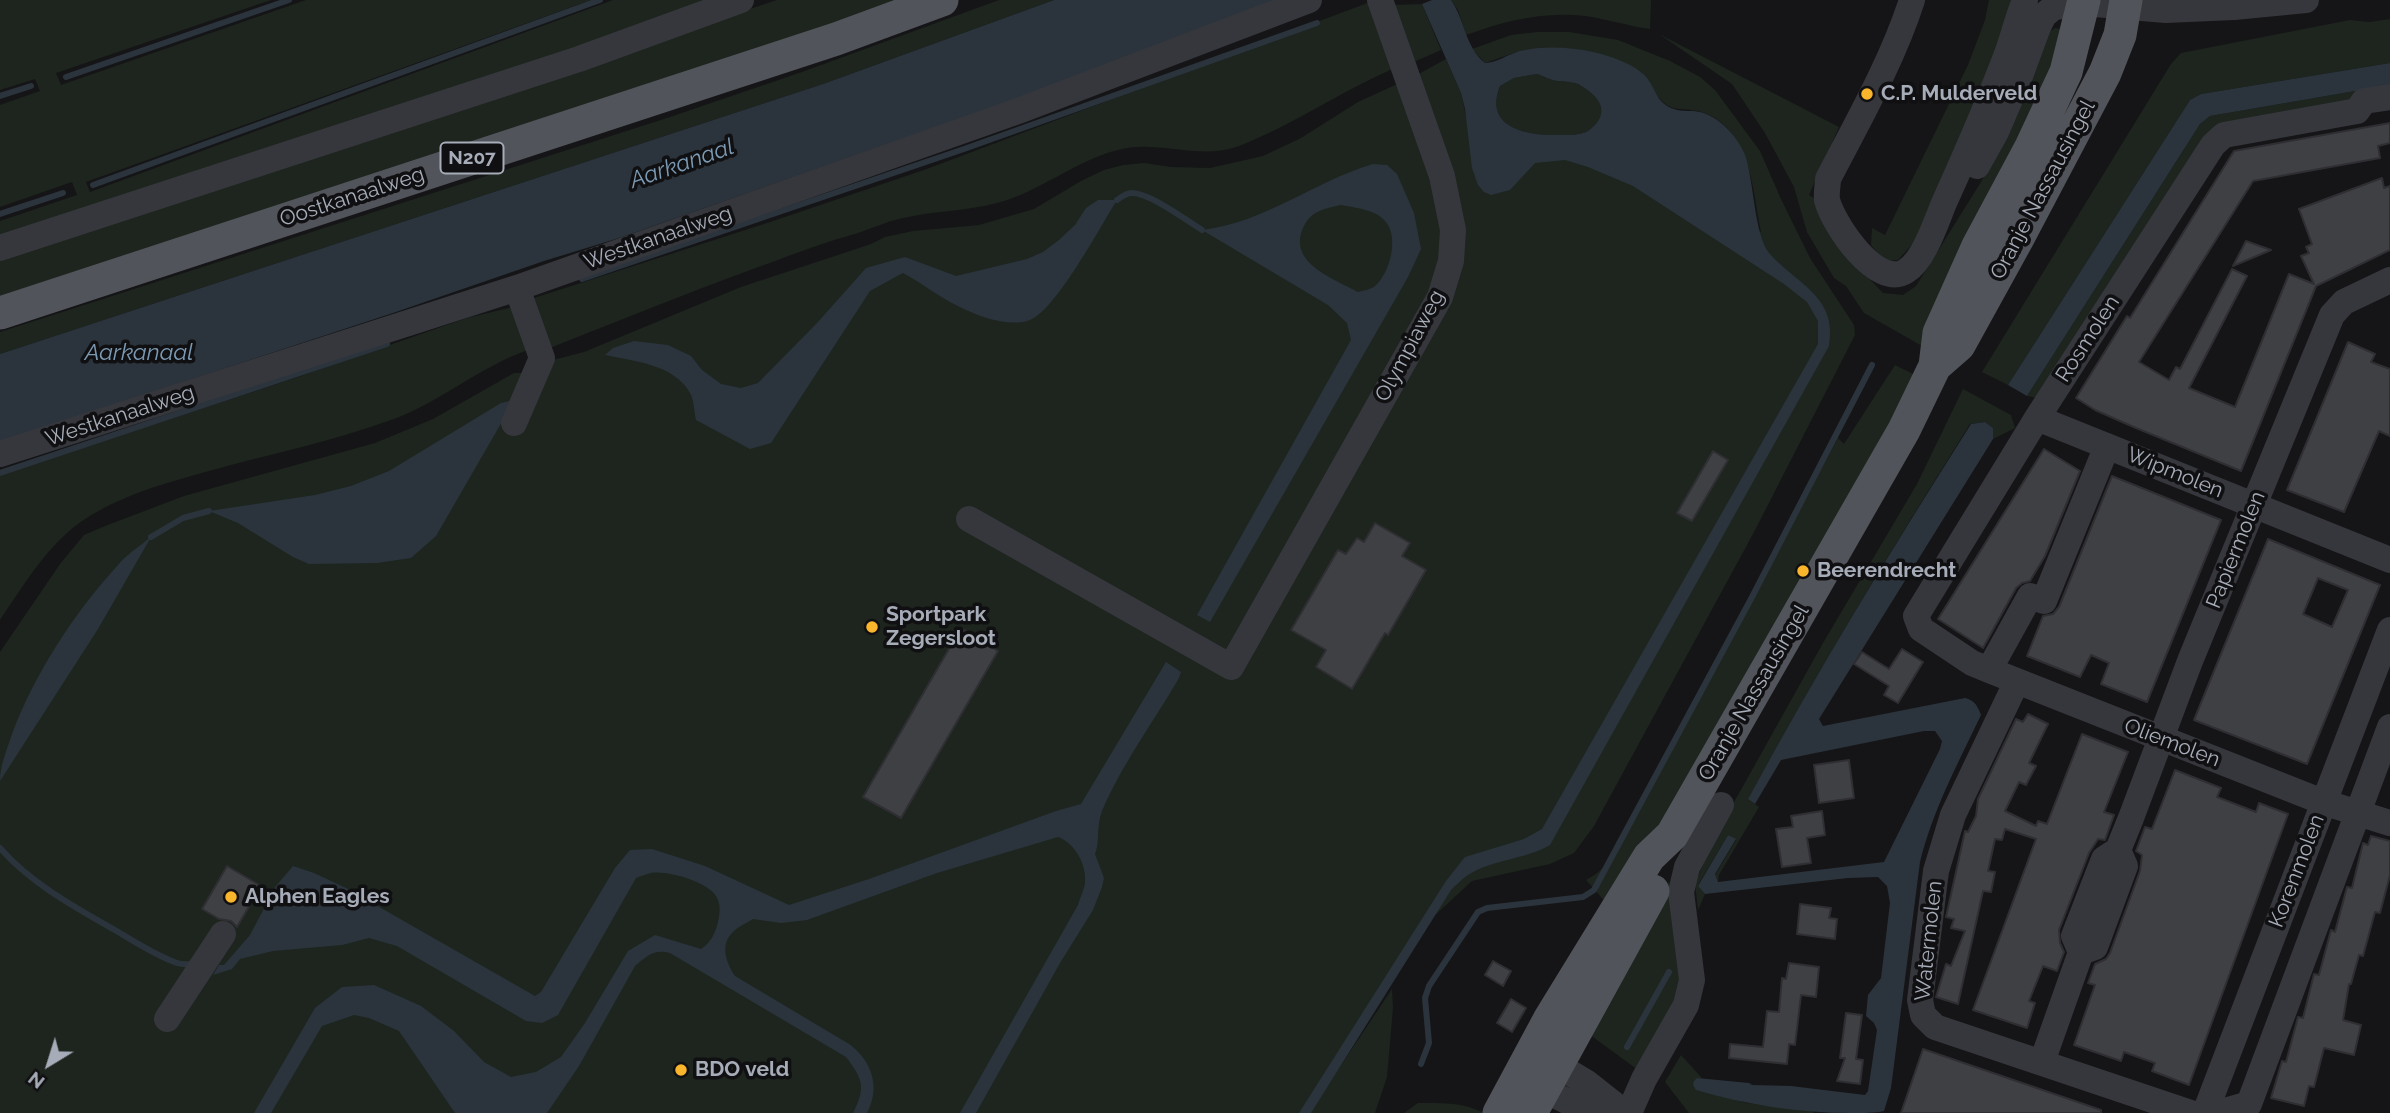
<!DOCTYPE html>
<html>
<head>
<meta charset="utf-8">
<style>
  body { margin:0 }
  #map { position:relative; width:2390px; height:1113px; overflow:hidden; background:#151517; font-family:Raleway,sans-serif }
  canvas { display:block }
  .north { position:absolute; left:14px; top:1029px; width:70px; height:70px; -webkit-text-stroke:5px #101012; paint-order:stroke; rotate:218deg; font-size:19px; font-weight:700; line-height:28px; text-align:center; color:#a6acb8 }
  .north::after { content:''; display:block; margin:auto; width:24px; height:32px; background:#a6acb8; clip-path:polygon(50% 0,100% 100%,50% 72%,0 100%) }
</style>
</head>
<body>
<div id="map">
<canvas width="2390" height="1113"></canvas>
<div class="north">N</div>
</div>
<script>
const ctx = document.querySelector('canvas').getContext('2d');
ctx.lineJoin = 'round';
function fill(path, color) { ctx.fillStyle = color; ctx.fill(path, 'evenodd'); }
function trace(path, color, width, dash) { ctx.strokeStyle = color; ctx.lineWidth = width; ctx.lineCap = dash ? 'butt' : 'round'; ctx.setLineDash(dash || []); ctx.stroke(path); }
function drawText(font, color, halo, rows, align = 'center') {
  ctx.font = font + ' Raleway,sans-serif'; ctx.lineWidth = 7; ctx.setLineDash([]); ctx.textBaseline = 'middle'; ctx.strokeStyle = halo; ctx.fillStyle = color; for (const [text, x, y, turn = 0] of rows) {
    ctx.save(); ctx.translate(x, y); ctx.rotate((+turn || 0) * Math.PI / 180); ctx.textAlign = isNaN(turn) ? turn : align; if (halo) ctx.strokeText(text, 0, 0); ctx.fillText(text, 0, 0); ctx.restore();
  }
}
fill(new Path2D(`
  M0 0H271L56 73 61 85 306 0H591L86 182 90 192 613 0H728L0 236V221L77 195 72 182 0 207V105L40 91 35 79 0 90Z
  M777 0H902L0 307V258Z
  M999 0H1054L823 84 0 354V332L667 118 802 72Z
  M1451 0H1651L1650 29C1628 26 1607 19 1585 16 1544 11 1504 21 1466 35L1458 10Z
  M1989 0H2015L1975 120 1917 239 1898 260 1883 261 1871 245 1872 228 1885 235 1968 65 1985 20Z
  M1370 2 1395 68C1341 91 1293 125 1239 146 1200 161 1157 139 1118 150 1076 160 1040 192 997 203 966 211 934 211 903 218 884 222 866 231 848 236 815 245 785 258 753 269 685 294 618 321 550 348L534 298 764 224 924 170Z
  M1422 4 1441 50 1416 61H1411L1391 5Z
  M2390 19V63L2201 94 2190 100 2008 385 1982 372 2171 64 2181 53 2350 20 2370 22Z
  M2055 28 2065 30 2059 62 1922 346 1864 313 1846 286 1834 278 1807 232 1794 187 1765 133 1732 84 1659 34 1839 127 1809 195 1817 200 1864 273 1883 293 1903 295 1916 286 1981 182 2018 111 2046 34Z
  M1537 32H1569L1618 40 1670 61 1700 77 1715 90 1760 151 1781 199 1810 258 1854 325 1855 335 1753 534 1594 826 1574 853 1550 864 1472 881 1419 930 1321 1095 1392 989 1393 1008 1387 1077 1375 1113H0V652L60 564 84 535 105 526 184 496 375 443 433 419 514 373H527L549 361 584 352 741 287 871 244 885 237 913 231 979 225 1034 209 1081 181 1104 170 1123 165 1144 163 1171 167 1210 168 1263 156 1301 138 1358 102 1415 76 1446 59 1461 93 1468 126 1584 148 1761 232C1753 193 1752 142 1715 118 1684 99 1669 125 1649 80L1517 52 1485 63 1472 49 1511 35Z
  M1537 74C1543 76 1550 80 1557 81 1565 82 1570 80 1578 84 1591 91 1609 105 1598 121 1595 125 1590 130 1586 132 1577 136 1564 135 1554 135 1522 135 1484 126 1500 86L1514 78Z
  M2390 85 2347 103 2215 128 2038 398 2027 396 2200 124 2210 116Z
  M517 306 531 349C482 365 442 401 394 419 334 441 270 454 209 471 162 484 106 499 68 532 40 557 21 589 0 620V475L295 378 467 318Z
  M1895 365 1915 375 1751 680 1609 906 1586 880C1610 868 1621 842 1635 820L1838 438 1844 444Z
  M1963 389 2011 415 2015 428 1993 439V428L1985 422 1970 424C1893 547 1817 671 1748 799L1759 807 1719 875 1718 882 1715 875 1736 840 1728 835 1698 885 1705 894 1698 910 1695 883 1714 838 1823 643 1917 484Z
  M1669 881 1674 915 1691 974 1638 1070 1582 1029Z
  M1681 1055 1702 1078H1697V1090L1747 1103 1813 1111V1113H1689L1665 1082Z
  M1418 1103C1442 1103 1463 1102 1484 1113H1404Z`), '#1d251e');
fill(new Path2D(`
  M1054 0H1286L1147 53 619 238 544 261 393 313 0 442V354L823 84Z
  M1432 0H1451C1465 20 1465 47 1485 63 1497 63 1508 54 1520 51 1554 43 1599 49 1630 65 1637 69 1646 75 1650 82 1657 94 1659 104 1674 109 1682 112 1692 110 1700 112 1720 117 1738 137 1745 155 1754 180 1754 234 1769 253 1796 284 1838 296 1829 346L1550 845C1524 860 1493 859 1468 875 1462 879 1456 885 1451 890L1311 1113H1299L1446 881 1465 857 1524 839 1542 829 1818 344V321L1807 302 1784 284 1633 186 1588 167 1565 160 1535 163 1510 190 1491 195 1484 192 1478 185 1472 168 1465 109 1461 93 1422 4ZM1537 74C1543 76 1550 80 1557 81 1565 82 1570 81 1578 84 1591 91 1609 105 1598 121 1595 125 1590 130 1586 132 1577 136 1564 135 1554 135 1523 135 1484 126 1500 86L1514 78Z
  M2390 63V85L2210 116 2200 124 2027 396 2008 385 2190 100 2201 94Z
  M1373 164 1387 165 1397 174 1414 213 1421 249 1408 277 1210 622 1197 615 1351 340 1347 323 1328 305 1202 230C1264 223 1315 181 1373 164ZM1341 205C1355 208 1376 209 1386 222 1399 238 1390 274 1374 287 1370 289 1363 291 1358 292 1332 278 1286 262 1304 226 1311 211 1326 208 1341 205Z
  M1098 200H1117C1100 227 1056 310 1030 320 1009 328 977 316 958 306 939 297 922 283 903 273L899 275 870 291 771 443 750 449 696 420C694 411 694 400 690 393 674 364 633 361 605 355L613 348 634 341 668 345 691 356 702 370 721 384 741 388 758 383 818 322 866 268 905 257 956 276 1027 259 1043 252 1059 240 1075 225 1086 208Z
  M510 401H514L436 536 411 558 377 563 309 564 293 557 238 523 209 511 315 495 351 486 389 471 501 403Z
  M1985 422 1993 428V439L1819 719 1823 726 1965 698C1975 700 1978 707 1981 715 1958 763 1933 810 1920 862L1891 1088 1884 1111C1875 1113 1862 1113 1852 1113 1800 1113 1746 1105 1696 1090L1693 1085 1694 1081 1697 1078 1749 1083 1752 1085 1791 1086 1865 1095 1868 1091 1877 1030 1874 1023 1866 1016 1868 995 1881 978 1890 903 1887 886 1878 877 1848 878 1705 894 1698 886 1728 835 1736 839 1715 874 1718 882 1884 862 1940 749 1942 741 1935 731H1924L1781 760 1755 804 1748 799C1817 671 1893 547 1971 424Z
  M151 537 98 629 0 781C0 765 7 750 12 734 35 673 74 613 118 565 127 554 140 546 151 537Z
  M1166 662 1181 672 1179 678C1154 721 1121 766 1102 811 1096 826 1100 843 1095 854L1104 878 1102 887 1093 910 1060 963 976 1113H960L1078 905C1080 898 1084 890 1085 883 1087 865 1075 843 1058 837L937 873 807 920 781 923 753 919C747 923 737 927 733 932 719 945 727 964 735 976L849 1044C872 1061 881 1087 867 1113H853C866 1088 863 1079 846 1057L670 953C654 949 647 956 635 966L579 1066 547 1113H455L399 1031 369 1018 354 1015 322 1026 271 1113H254L315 1008 342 987 374 985 421 1006 454 1031 484 1062 511 1077 536 1072 561 1057 585 1023 628 951 655 935 701 949C710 944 716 932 718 922 720 913 721 904 716 896 708 882 667 870 651 873 646 874 641 876 636 878L558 1015 542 1023 526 1021 397 946 369 938 342 945 273 951 240 959 232 969 213 975 219 965H224L250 935 276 886 293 866 314 873 346 888 535 996 541 992 615 868 630 850 652 849 705 866 789 905 869 879 1056 811 1081 804Z`), '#2b343c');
trace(new Path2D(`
  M66 77 289 0
  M0 96 31 86
  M93 185 600 0
  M1117 200C1121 197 1126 193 1132 193 1150 193 1186 220 1202 230
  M0 214 63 193
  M582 279 964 149 1317 23
  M0 473 387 344
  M151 537 183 518 209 511
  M0 848C31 884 78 909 120 933 138 944 157 956 177 963 183 965 188 964 193 964
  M1627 1047 1669 972
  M1421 1064 1429 1043 1425 998 1429 986 1478 912 1487 908 1583 897 1594 890 1752 597 1872 365`), '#2b343c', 6);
const building = new Path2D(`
  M2390 123V143L2378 146 2380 158 2253 181 2139 362 2169 380 2176 367 2180 369 2232 269 2247 276 2189 388 2235 407 2289 274 2314 284 2301 256 2309 253 2306 247 2312 244 2299 209 2382 178 2384 188 2390 186V250L2316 286 2241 471 2136 428 2095 410 2076 398 2127 316 2130 318 2234 151Z
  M2246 241 2271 250 2233 266Z
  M2348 342 2375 354 2371 362 2390 369V436L2379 431 2344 512 2287 490Z
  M2044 449 2080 471 2045 556 2030 581 2022 583 2016 588 1983 648 1938 619Z
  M1713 451 1728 460 1692 521 1677 513Z
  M2112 476 2221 520 2147 702 2101 684 2109 663 2091 655 2080 677 2027 656 2043 616 2053 614 2059 607Z
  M1375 523 1410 543 1402 556 1426 570 1388 635 1385 633 1352 689 1316 667 1326 650 1291 630 1338 550 1346 554 1357 538 1364 542Z
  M2268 539 2380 585 2307 764 2194 720ZM2318 578 2348 590 2332 627 2303 614Z
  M961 628 998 651 901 818 863 797Z
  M1902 649 1923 662 1898 703 1884 695 1889 686 1854 664 1862 652 1889 669Z
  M2028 714 2048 724 2029 763 2036 766 2026 785 2019 782 2005 811 2036 826 2038 821 2047 824 2082 734 2128 752 2104 812 2114 815 2105 840 2098 839 2089 853 2059 930 2060 943 2064 952 2057 971 2043 966 2029 1001 2035 1003 2027 1028 1973 1010 2036 839 2005 829 2002 840 1995 839 1988 871 1995 872 1991 892 1983 891 1958 1004 1936 997 1946 964 1951 966 1965 931 1951 928 1954 919 1946 917 1965 831 1968 832 1976 816 1978 799 2016 719 2023 722Z
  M1849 760 1854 798 1819 803 1814 765Z
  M2175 770 2221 788 2217 797 2256 812 2259 803 2288 814 2189 1085 2152 1071 2155 1063 2138 1057 2124 1052 2121 1061 2074 1045 2095 985 2088 983 2095 964 2106 959 2110 953 2140 871 2142 855 2136 851 2145 827 2152 829Z
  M1822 811 1825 835 1807 838 1811 863 1782 867 1776 829 1793 827 1791 816Z
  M2371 836 2390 841V875L2380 913 2375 912 2363 956 2359 955 2351 984H2349L2343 1020 2361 1025 2354 1055 2324 1048 2314 1087 2309 1086 2304 1106 2271 1098 2282 1061 2286 1062 2298 1017 2303 1018 2314 974 2319 975 2331 930 2335 932 2347 887 2352 888 2363 843 2368 845Z
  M227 866 261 886 237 927 231 921 219 919 202 909Z
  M1800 904 1831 908 1829 918 1837 919 1835 939 1797 934Z
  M1493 961 1511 971 1503 986 1485 975Z
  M1789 963 1819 967 1816 997 1801 995 1795 1045 1789 1044 1787 1064 1729 1058 1730 1044 1763 1047 1767 1011 1779 1012 1782 978 1786 979Z
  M1511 999 1526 1008 1512 1032 1497 1023Z
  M1846 1013 1862 1015 1856 1059 1863 1060 1860 1084 1837 1081 1845 1058H1840Z
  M1923 1049 2101 1110V1113H1901Z`);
fill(building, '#3f4044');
trace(building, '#2f2f33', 2);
trace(new Path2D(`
  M1912 0C1892 62 1858 121 1828 179 1828 185 1826 194 1827 200 1833 224 1877 290 1906 271 1924 260 1936 222 1944 203 1967 152 1989 102 2008 51 2014 34 2018 17 2025 0
  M2390 97 2364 101 2357 111 2224 135 2213 145 2037 418 1916 616 1921 629 1972 663 1989 670 2323 802 2390 823
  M1977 166 1996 132 2020 76 2038 27 2044 15 2054 7 2083 3 2166 10 2234 7 2306 0
  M0 248 579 59 741 0
  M2037 418 2390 560
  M514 423 542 358 517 288
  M0 454 517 288 1018 111 1309 0
  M969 519 1231 667 1440 297 1451 261 1453 230 1442 176 1380 0
  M1989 670 2030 596 2044 601 2107 446
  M2017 681 1953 815 1936 871 1920 1000 1923 1015 1935 1027 2191 1113
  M2081 952 2095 947 2125 866 2118 850
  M167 1019 223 934
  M2042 1062 2081 952 2074 936 2104 859 2118 850 2131 818 2190 661 2332 315 2344 302 2390 280
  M1539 1066 1557 1065 1587 1083 1625 1113
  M1532 1076C1558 1103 1579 1107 1615 1113
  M1629 1113 1644 1079 1686 1005 1692 980 1681 892 1687 867 1721 805
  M2205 1113 2390 630
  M2218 1113 2249 1104 2390 727`), '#36373c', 26);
trace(new Path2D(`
  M0 313 836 39 942 0
  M1935 366 1959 345 2018 238 2105 73 2120 35 2126 0
  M1499 1113 1549 1020 1649 857 1672 835 1904 430 1935 366 1939 333 1978 246 2031 147 2066 72 2084 0
  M1531 1113 1653 891`), '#52545b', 33);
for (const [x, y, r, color] of [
  [1867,94,7,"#f9b52b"],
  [1803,571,7,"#f9b52b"],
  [872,627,7,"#f9b52b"],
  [231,897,7,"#f9b52b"],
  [681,1070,7,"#f9b52b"]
]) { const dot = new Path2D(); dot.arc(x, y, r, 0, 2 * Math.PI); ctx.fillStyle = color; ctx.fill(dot); trace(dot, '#101012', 2.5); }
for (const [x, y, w] of [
  [472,158,63]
]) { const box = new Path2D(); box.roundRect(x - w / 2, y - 15.5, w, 31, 5); ctx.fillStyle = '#101012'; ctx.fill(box); trace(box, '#a6acb8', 2); }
drawText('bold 19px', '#a6acb8', null, [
  ["N207",472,158]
]);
drawText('bold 21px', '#a6acb8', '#101012', [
  ["C.P. Mulderveld",1881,94],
  ["Beerendrecht",1817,571],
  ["Sportpark",886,615],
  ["Zegersloot",886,639],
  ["Alphen Eagles",245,897],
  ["BDO veld",695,1070]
], 'left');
drawText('21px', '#a6acb8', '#101012', [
  ["Oranje Nassausingel",2043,190,-62],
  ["Oostkanaalweg",352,197,-18],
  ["Westkanaalweg",658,238,-19],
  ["Rosmolen",2088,339,-57],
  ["Olympiaweg",1410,346,-62],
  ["Westkanaalweg",120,416,-18],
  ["Wipmolen",2175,473,22],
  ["Papiermolen",2236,550,-68],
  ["Oranje Nassausingel",1754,693,-60],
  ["Oliemolen",2172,743,21],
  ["Korenmolen",2297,871,-69],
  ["Watermolen",1929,941,-84]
]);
drawText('italic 23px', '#7c9ab4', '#101012', [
  ["Aarkanaal",682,164,-19],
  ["Aarkanaal",139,353]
]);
</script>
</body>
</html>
